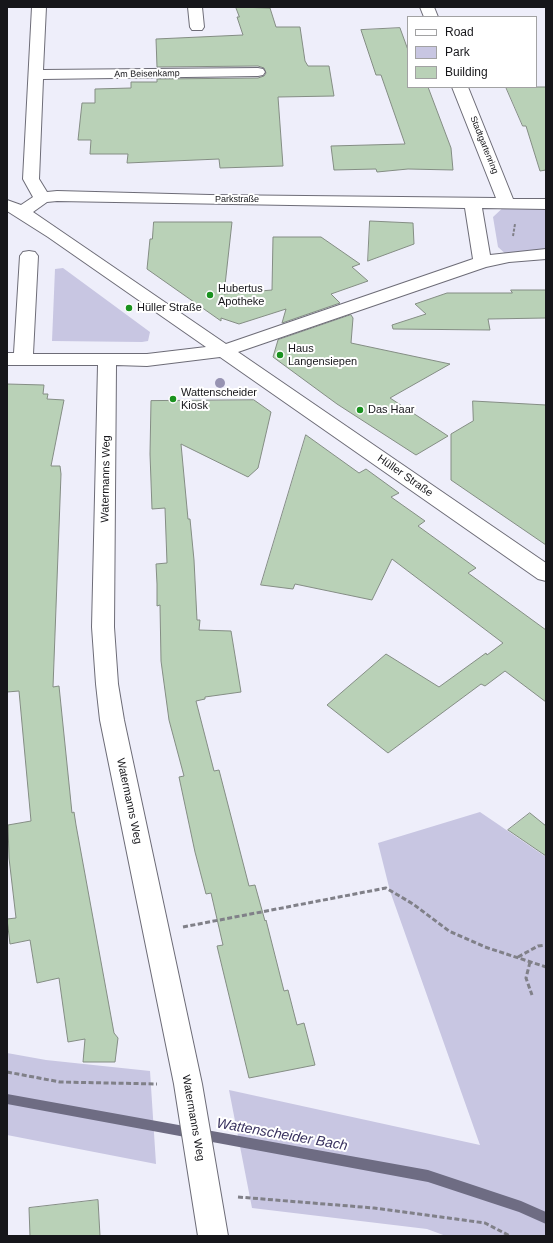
<!DOCTYPE html>
<html>
<head>
<meta charset="utf-8">
<style>
  body { margin:0 }
  #map { position:relative; width:553px; height:1243px; overflow:hidden; background:#eeeefa; font-family:Helvetica,sans-serif }
  canvas { display:block }
  .frame { position:absolute; inset:0; border:8px solid #16161a; pointer-events:none }
  .legend { position:absolute; left:407px; top:16px; width:130px; height:72px; box-sizing:border-box; background:#fff; border:1px solid #a2a2a3; margin:0; padding:5px 7px; list-style:none; font-size:12px; color:#16161a }
  .legend li { display:flex; align-items:center; gap:8px; height:20px }
  .legend b { width:20px; border:1px solid #a2a2a3 }
</style>
</head>
<body>
<div id="map">
<canvas width="553" height="1243"></canvas>
<div class="frame"></div>
<ul class="legend">
<li><b style="height:5px;background:#fff"></b>Road</li>
<li><b style="height:11px;background:#c8c6e2"></b>Park</li>
<li><b style="height:11px;background:#b9d1b7"></b>Building</li>
</ul>
</div>
<script>
const ctx = document.querySelector('canvas').getContext('2d');
ctx.lineJoin = 'round';
function fill(path, color) { ctx.fillStyle = color; ctx.fill(path, 'evenodd'); }
function trace(path, color, width, dash) { ctx.strokeStyle = color; ctx.lineWidth = width; ctx.lineCap = dash ? 'butt' : 'round'; ctx.setLineDash(dash || []); ctx.stroke(path); }
function drawText(font, color, halo, rows, align = 'center') {
  ctx.font = font + ' Helvetica,sans-serif'; ctx.lineWidth = 4; ctx.setLineDash([]); ctx.textBaseline = 'middle'; ctx.strokeStyle = halo; ctx.fillStyle = color; for (const [text, x, y, turn = 0] of rows) {
    ctx.save(); ctx.translate(x, y); ctx.rotate((+turn || 0) * Math.PI / 180); ctx.textAlign = isNaN(turn) ? turn : align; if (halo) ctx.strokeText(text, 0, 0); ctx.fillText(text, 0, 0); ctx.restore();
  }
}
fill(new Path2D(`
  M507 204H546V254L509 257 498 247 493 217Z
  M63 268 150 332 148 341 142 342 52 341 55 269Z
  M480 812 546 857V1236H446L427 1229 252 1208 229 1090 480 1145 390 891 378 843Z
  M7 1053 46 1060 150 1071 156 1164 7 1135Z`), '#c8c6e2');
fill(new Path2D(`
  M7 1094 428 1170 521 1201 546 1212V1224L519 1212 428 1182 7 1104Z`), '#6e6c83');
const building = new Path2D(`
  M236 7 270 8 276 27H300L305 61 308 66H329L334 96 278 97 283 166 220 168 219 159 127 163 128 154H90L91 140H78L82 103H95V89L131 88V82H157V79L258 78 264 76 266 73 264 68 258 66 157 67 156 39 243 35 237 17H239Z
  M400 28 408 50V87H428L451 148 453 170 408 169 377 172 376 169 334 170 331 146 405 144 381 75H376L361 30Z
  M506 87H546V170L540 171 526 126H523Z
  M370 221 413 223 414 244 368 261Z
  M154 222H232L224 294 272 290 273 237H321L360 264 352 267 368 281 331 294 340 303 282 323 286 309 239 324 221 318V321L147 269 150 239H152Z
  M511 290H546V318L488 319 490 330 393 329 392 325 426 314 415 304 447 293H512Z
  M351 315 353 318 351 343 450 364 390 398 448 436 416 455 337 404 273 357 278 340Z
  M7 384 44 385 43 394H48L47 399 64 400 51 466H60L61 474 53 687 59 686 72 813 74 812 76 825 114 1033 118 1038 115 1062H83L85 1039 68 1042 59 978 37 983 30 940 10 944 7 919 16 918 9 858 8 825 31 821 19 691 7 692Z
  M254 400 271 412 258 468 248 477 181 444 188 519H190L194 560 197 620H200L199 630 231 631 241 692 205 697V699L196 701 214 771 219 770 249 886 255 885 265 921 266 920 284 991 288 990 297 1025 304 1023 315 1065 249 1078 217 946 223 945 211 893 206 894 195 852 179 777 184 776 169 720 161 661 160 605 157 606V584L156 564 167 563 165 508 152 509 150 454 151 401Z
  M473 401 546 405V545L451 480V434L473 421Z
  M306 435 359 473 366 469 399 493 391 497 425 521 418 526 476 568 468 573 546 630V702L505 671 485 686 481 684 388 753 327 705 386 654 439 687 486 653 487 655 503 643 392 559 372 600 295 584 293 589 261 585Z
  M530 813 546 826V856L508 830Z
  M98 1200 100 1236H30L29 1208Z`);
fill(building, '#b9d1b7');
trace(building, '#848d84', 1);
const minor = new Path2D(`
  M32 7H46L43 70 258 68 263 69 265 72 263 75 258 76 43 79 39 179 47 192 57 191 210 195 496 198 452 87H468L513 199H546V209L482 208 490 255 546 249V259L509 262 486 267 238 352 546 563V581L538 579 220 357 147 366 116 365 114 627 118 684 124 720 202 1084 228 1236H198L174 1084 100 720 96 684 92 627 98 365H7V353H14L20 256 23 252 29 251 35 252 38 256 33 354H147L206 347 48 237 7 211V200L21 205 33 197 23 179ZM57 201 465 208 473 259 226 344 33 212 47 202Z
  M188 7H202L204 27 202 30H192L190 27Z
  M420 7H434L438 17H424Z`);
trace(minor, '#6d6c77', 2);
trace(new Path2D(`
  M513 236 515 224`), '#808088', 2, [3, 1.5]);
trace(new Path2D(`
  M183 927 386 888 413 904 449 931 485 947 546 967
  M518 957 538 946 546 945
  M530 962 526 978 532 995
  M7 1072 60 1082 157 1084
  M238 1197 374 1208 485 1223 510 1236`), '#808088', 3, [5, 2.5]);
fill(minor, '#fff');
ctx.fillStyle = '#9793b2';
for (const [x, y] of [
  [220,383]
]) { ctx.beginPath(); ctx.arc(x, y, 5, 0, 2 * Math.PI); ctx.fill(); }
for (const [x, y, r, color] of [
  [210,295,4,"#1a921f"],
  [129,308,4,"#1a921f"],
  [280,355,4,"#1a921f"],
  [173,399,4,"#1a921f"],
  [360,410,4,"#1a921f"]
]) { const dot = new Path2D(); dot.arc(x, y, r, 0, 2 * Math.PI); ctx.fillStyle = color; ctx.fill(dot); trace(dot, '#fff', 1.5); }
drawText('9px', '#16161a', '#fff', [
  ["Am Beisenkamp",147,74,-1],
  ["Stadtgartenring",484,145,68],
  ["Parkstraße",237,200]
]);
drawText('11px', '#16161a', '#fff', [
  ["Hubertus",218,289],
  ["Apotheke",218,302],
  ["Hüller Straße",137,308],
  ["Haus",288,349],
  ["Langensiepen",288,362],
  ["Wattenscheider",181,393],
  ["Kiosk",181,406],
  ["Das Haar",368,410]
], 'left');
drawText('11px', '#16161a', '#fff', [
  ["Hüller Straße",405,476,35],
  ["Watermanns Weg",106,479,-89],
  ["Watermanns Weg",129,801,78],
  ["Watermanns Weg",193,1118,80]
]);
drawText('italic 14px', '#39325f', '#fff', [
  ["Wattenscheider Bach",282,1135,10]
]);
</script>
</body>
</html>
